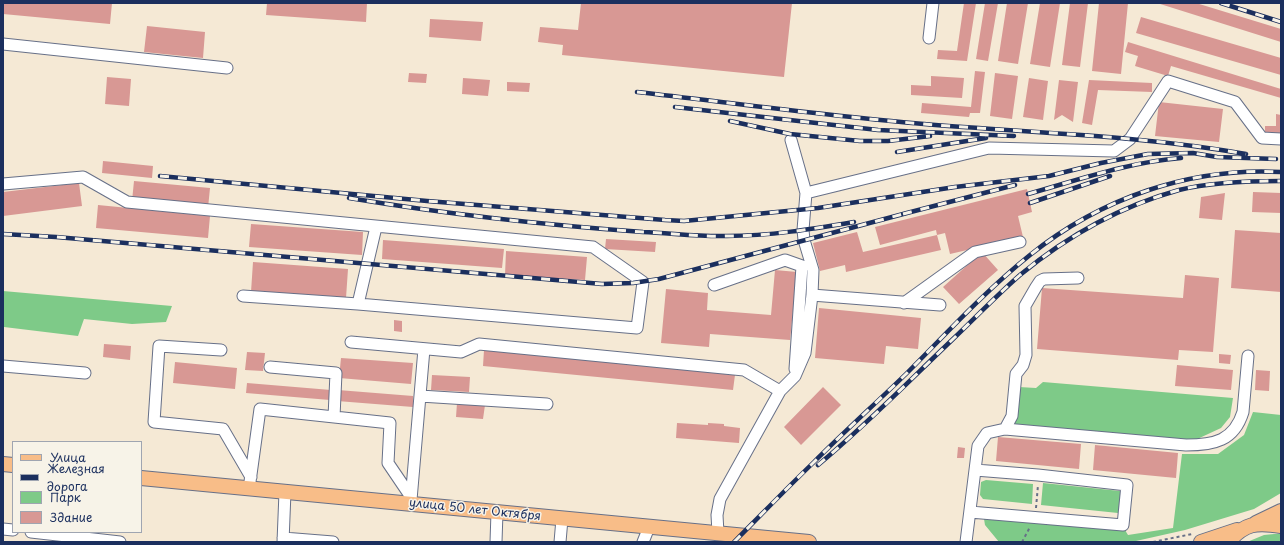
<!DOCTYPE html>
<html>
<head>
<meta charset="utf-8">
<style>
  body { margin:0 }
  #map { position:relative; width:1284px; height:545px; overflow:hidden; background:#f5e9d5; font-family:"Playpen Sans",sans-serif }
  canvas { display:block }
  .frame { position:absolute; inset:0; border:4px solid #1b2f5e; pointer-events:none }
  .legend { position:absolute; left:12px; top:441px; width:130px; height:92px; box-sizing:border-box; background:#f7f3e8; border:1px solid #9fa5b1; margin:0; padding:5px 7px; list-style:none; font-size:12px; color:#1b2f5e }
  .legend li { display:flex; align-items:center; gap:8px; height:20px }
  .legend b { width:20px; border:1px solid #9fa5b1 }
</style>
</head>
<body>
<div id="map">
<canvas width="1284" height="545"></canvas>
<div class="frame"></div>
<ul class="legend">
<li><b style="height:5px;background:#f8bd88"></b>Улица</li>
<li><b style="height:5px;background:#1b2f5e"></b>Железная дорога</li>
<li><b style="height:11px;background:#7eca88"></b>Парк</li>
<li><b style="height:11px;background:#d89894"></b>Здание</li>
</ul>
</div>
<script>
const ctx = document.querySelector('canvas').getContext('2d');
ctx.lineJoin = 'round';
function fill(path, color) { ctx.fillStyle = color; ctx.fill(path, 'evenodd'); }
function trace(path, color, width, dash) { ctx.strokeStyle = color; ctx.lineWidth = width; ctx.lineCap = dash ? 'butt' : 'round'; ctx.setLineDash(dash || []); ctx.stroke(path); }
function drawText(font, color, halo, rows, align = 'center') {
  ctx.font = font + ' "Playpen Sans",sans-serif'; ctx.lineWidth = 3; ctx.setLineDash([]); ctx.textBaseline = 'middle'; ctx.strokeStyle = halo; ctx.fillStyle = color; for (const [text, x, y, turn = 0] of rows) {
    ctx.save(); ctx.translate(x, y); ctx.rotate((+turn || 0) * Math.PI / 180); ctx.textAlign = isNaN(turn) ? turn : align; if (halo) ctx.strokeText(text, 0, 0); ctx.fillText(text, 0, 0); ctx.restore();
  }
}
fill(new Path2D(`
  M3 291 172 306 166 322 132 324 84 319 78 336 4 327Z
  M1043 382 1233 398 1230 417 1221 428 1193 441 1014 427 1019 387 1036 388Z
  M1253 412 1281 415V493L1254 509 1185 530 1136 541 1128 542H999L985 525 984 519 1125 530 1128 535 1173 528 1182 454H1218L1244 435Z
  M986 480 1033 484 1032 504 983 499 980 495 981 482Z
  M1043 483 1120 491 1124 496 1122 509 1118 513 1041 505Z
  M1274 534H1281V542H1247L1264 535Z`), '#7eca88');
fill(new Path2D(`
  M3 3H112L110 24 3 14Z
  M267 3H367L366 22 266 15Z
  M581 3H792L784 77 562 55 563 45 538 42 540 27 578 30Z
  M964 3H976L967 61 937 59 938 50 957 51Z
  M985 3H998L988 61 976 59Z
  M1007 3H1028L1018 64 998 61Z
  M1040 3H1060L1050 67 1030 64Z
  M1070 3H1088L1080 67 1062 65Z
  M1099 3H1128L1121 74 1092 71Z
  M1157 3H1196L1281 29V42Z
  M1141 17 1281 58V75L1136 33Z
  M430 19 483 22 481 41 429 37Z
  M147 26 205 32 203 58 144 52Z
  M1128 42 1281 89V98L1171 66 1168 76 1135 66 1138 56 1125 52Z
  M975 71 985 72 980 113H970L969 117 921 113 922 103 971 107Z
  M409 73 427 74 426 83 408 82Z
  M995 73 1018 76 1012 119 990 116Z
  M931 76 964 78 962 98 911 95V85L931 86Z
  M107 77 131 79 129 106 105 104Z
  M463 78 490 80 488 96 462 94Z
  M1029 78 1048 81 1043 120 1023 117Z
  M1059 80 1078 82 1073 122 1062 115 1054 120Z
  M1089 80 1152 83V92L1098 90 1092 125 1082 123Z
  M507 82 530 83 529 92 507 91Z
  M1159 102 1223 109 1219 142 1155 136Z
  M1276 114 1281 115V135L1265 134V126H1276Z
  M103 161 153 166 152 178 102 173Z
  M134 181 210 188 208 208 132 201Z
  M79 183 82 206 3 216V192Z
  M1027 189 1032 212 1018 216 1023 237 950 254 945 233 937 235 936 230 880 245 875 227Z
  M1253 192 1281 193V213L1252 212Z
  M1225 193 1222 220 1199 218 1201 197Z
  M98 205 210 216 208 238 96 228Z
  M251 224 363 232 362 255 249 247Z
  M1235 230 1281 233V292L1231 288Z
  M857 232 863 252 937 235 941 250 846 272 845 265 820 271 813 243Z
  M606 239 656 242 655 252 605 249Z
  M383 240 504 249 502 268 382 259Z
  M506 251 587 257 585 280 505 275Z
  M982 252 998 270 959 304 943 287Z
  M253 262 348 269 346 298 251 292Z
  M775 270 797 272 790 340 710 334 709 347 661 343 666 289 708 293 707 310 771 315Z
  M1185 275 1219 278 1213 352 1179 350 1178 360 1037 349 1042 288 1183 298Z
  M819 308 921 318 918 349 886 346 884 364 815 358Z
  M394 320 402 321V332L394 331Z
  M104 344 131 346 130 360 103 357Z
  M484 350 735 375 733 390 483 366Z
  M247 352 265 353 263 371 245 370Z
  M1219 354 1231 355 1230 364 1219 363Z
  M341 358 413 363 411 384 339 378Z
  M175 362 237 368 235 389 173 383Z
  M1177 365 1233 370 1231 390 1175 386Z
  M1256 370 1270 371 1269 391 1255 390Z
  M432 375 470 377 469 392 431 390Z
  M247 383 331 390 330 400 246 393Z
  M823 387 841 405 801 445 784 427Z
  M338 390 413 396V407L337 401Z
  M457 403 485 405 483 419 456 417Z
  M677 423 708 425V423L724 424V426L740 428 739 443 676 438Z
  M998 437 1081 444 1079 469 996 461Z
  M1095 445 1178 453 1176 478 1093 470Z
  M958 447 965 448 964 458H957Z`), '#d89894');
const minor = new Path2D(`
  M929 38 933 3
  M3 44 227 68
  M791 140 806 193
  M3 184 83 177 127 202 593 247 643 282 637 328 358 304 243 296
  M714 285 785 260 802 266 795 369
  M812 295 940 305
  M904 303 975 252 1020 242
  M358 304 376 227
  M351 342 461 352 479 344 744 370 780 391
  M221 350 159 346 154 422 223 429 251 477
  M3 366 85 373
  M270 367 336 373 334 417
  M420 396 547 404
  M1005 429 1012 416 1016 374 1023 365 1026 355 1025 306 1036 287 1040 281 1044 279 1078 278
  M249 489 260 409 390 423 388 463 411 497
  M411 500 424 349
  M970 512 1123 525 1127 485 1038 475 975 470
  M3 529 13 530
  M31 532 120 542
  M718 533 717 515 720 499 780 391 795 376 805 353 812 295 813 270 804 240 803 230 806 193 989 148 1114 151 1130 139 1168 81 1235 102 1262 138 1281 139
  M283 538 333 542
  M283 542 285 492
  M496 542 497 512
  M560 542 562 519
  M643 542 649 527
  M966 542 978 446 987 433 1005 429 1186 445C1214 445 1234 441 1243 412L1248 356`);
const major = new Path2D(`
  M3 464 13 465
  M141 478 809 542
  M1256 523 1281 511
  M1201 542 1237 530
  M1228 542C1245 523 1256 522 1281 526`);
trace(minor, '#677088', 13);
trace(major, '#677088', 16);
trace(new Path2D(`
  M1036 508 1038 485
  M1022 542 1030 527
  M1153 542 1192 534`), '#677088', 2, [3, 3]);
trace(minor, '#fff', 11);
trace(major, '#f8bd88', 14);
const rail = new Path2D(`
  M1221 3 1281 22
  M637 92C733 103 828 116 924 124 1031 133 1139 135 1246 154
  M675 107 878 130 1014 136
  M730 121 790 134 860 141H888L930 136
  M897 152 986 138
  M160 176 427 201 665 220 684 221 818 208 955 187 1049 176 1101 163 1148 154 1193 153 1217 157 1276 159
  M1028 194C1078 180 1129 162 1181 158
  M349 198C446 214 544 225 643 232 671 233 699 237 727 236 770 236 812 229 854 222
  M1030 203 1110 176
  M903 214 1015 185
  M3 234 56 237 602 284 633 283 659 279 907 213
  M818 465C865 426 908 382 952 340 975 318 996 296 1020 275 1066 237 1121 206 1179 190 1212 182 1247 181 1281 181
  M734 542C761 515 787 488 814 462 844 432 875 404 906 374 946 334 985 291 1030 255 1101 198 1190 167 1281 172`);
trace(rail, '#1b2f5e', 4.5);
trace(rail, '#f7f3e8', 3, [9]);
drawText('12px', '#1b2f5e', '#f7f3e8', [
  ["улица 50 лет Октября",475,510,6]
]);
</script>
</body>
</html>
